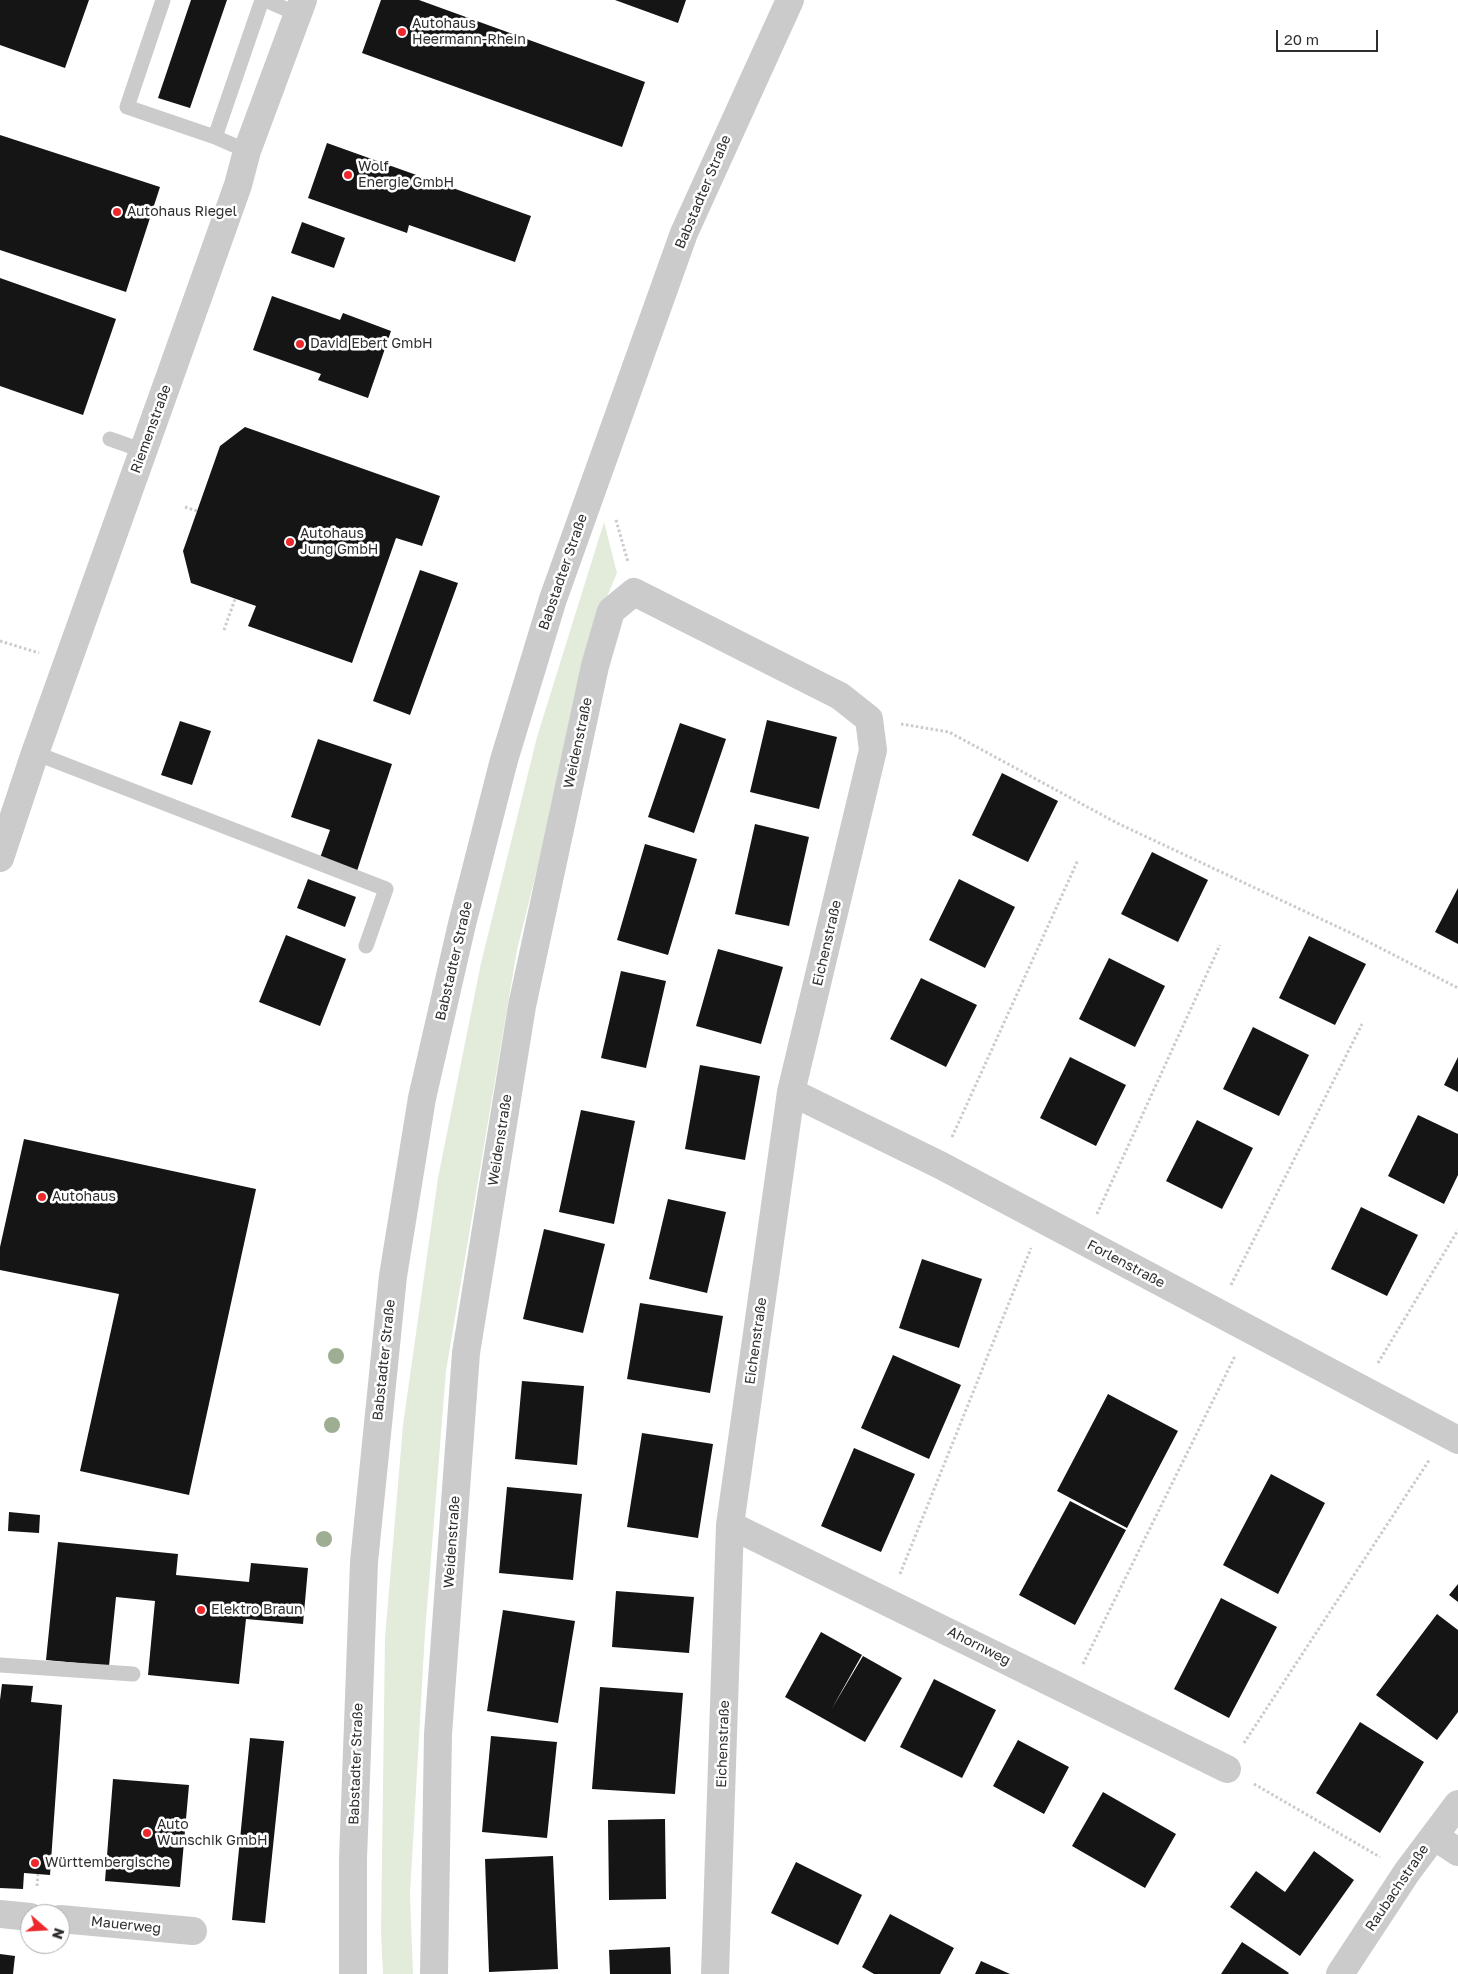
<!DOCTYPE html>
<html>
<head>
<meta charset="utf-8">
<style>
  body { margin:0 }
  #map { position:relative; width:1458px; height:1974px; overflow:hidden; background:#fff; font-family:"Golos Text",sans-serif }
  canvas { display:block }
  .north { position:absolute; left:20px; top:1904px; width:50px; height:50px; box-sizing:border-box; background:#fff; border:1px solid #ababab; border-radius:50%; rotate:109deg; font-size:14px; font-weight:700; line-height:20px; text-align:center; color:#2e2e2e }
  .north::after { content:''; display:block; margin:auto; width:18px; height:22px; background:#ed272b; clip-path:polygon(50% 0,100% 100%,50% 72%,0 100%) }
  .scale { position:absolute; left:1276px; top:30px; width:102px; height:22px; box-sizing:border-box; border:2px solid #2e2e2e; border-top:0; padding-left:6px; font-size:15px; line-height:18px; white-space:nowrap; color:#2e2e2e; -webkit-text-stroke:4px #fff; paint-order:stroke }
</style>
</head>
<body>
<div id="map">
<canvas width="1458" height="1974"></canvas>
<div class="north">N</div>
<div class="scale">20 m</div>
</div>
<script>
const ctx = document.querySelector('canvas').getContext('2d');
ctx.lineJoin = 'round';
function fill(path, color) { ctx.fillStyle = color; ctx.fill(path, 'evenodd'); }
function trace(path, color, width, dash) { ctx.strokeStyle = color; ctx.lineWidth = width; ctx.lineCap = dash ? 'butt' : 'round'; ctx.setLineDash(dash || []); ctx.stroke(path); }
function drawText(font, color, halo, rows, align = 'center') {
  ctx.font = font + ' "Golos Text",sans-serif'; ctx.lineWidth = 5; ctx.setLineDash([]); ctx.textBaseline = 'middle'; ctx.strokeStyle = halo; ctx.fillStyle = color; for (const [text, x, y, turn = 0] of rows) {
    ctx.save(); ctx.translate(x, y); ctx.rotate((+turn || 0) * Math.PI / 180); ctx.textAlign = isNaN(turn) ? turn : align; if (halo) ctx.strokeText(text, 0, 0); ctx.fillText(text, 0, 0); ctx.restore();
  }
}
fill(new Path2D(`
  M604 522 617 573 601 611 517 950 446 1371 425 1633 410 1894 413 1974H383L381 1933 385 1638 403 1425 438 1178 481 963 537 737Z`), '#e3ecdb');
fill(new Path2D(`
  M0 0H89L65 68 0 45Z
  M191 0H227L190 108 158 98Z
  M381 0H419L645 82 622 147 362 53Z
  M615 0H686L678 23Z
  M0 135 160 187 126 292 0 250Z
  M327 143 531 216 515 262 409 225 407 233 308 198Z
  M302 222 345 238 334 268 291 253Z
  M0 278 116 319 83 415 0 386Z
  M272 296 340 320 343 313 391 331 368 398 318 380 321 374 253 350Z
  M245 427 440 496 422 546 396 538 352 663 248 626 256 606 191 583 183 551 220 446Z
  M420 570 458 583 410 715 373 701Z
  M767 720 837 737 819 809 750 792Z
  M180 721 211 731 192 785 161 775Z
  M680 723 726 739 694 833 648 817Z
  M318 739 392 764 357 871 320 858 330 830 291 817Z
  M1002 773 1058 801 1028 862 972 835Z
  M755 824 809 837 789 926 735 914Z
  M645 844 697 859 668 955 617 940Z
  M1152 852 1208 880 1178 942 1121 914Z
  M308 879 356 897 345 927 297 908Z
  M959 879 1015 907 985 968 929 940Z
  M1458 888V944L1435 932Z
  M286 935 346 959 320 1026 259 1002Z
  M1309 936 1366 964 1335 1025 1279 998Z
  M718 949 783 967 761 1044 696 1026Z
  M1109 958 1165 986 1135 1047 1079 1019Z
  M621 971 666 981 646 1068 601 1058Z
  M921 978 977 1005 946 1067 890 1039Z
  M1253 1027 1309 1055 1279 1116 1223 1089Z
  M1070 1057 1126 1085 1096 1146 1040 1118Z
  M1458 1057V1092L1444 1085Z
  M700 1065 760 1076 745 1160 685 1149Z
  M581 1110 635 1121 614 1224 559 1212Z
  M1418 1115 1458 1134V1175L1444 1204 1388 1176Z
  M1197 1120 1253 1148 1222 1209 1166 1181Z
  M24 1139 256 1189 189 1495 80 1471 119 1294 0 1270V1247Z
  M668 1199 726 1212 707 1293 649 1279Z
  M1361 1207 1418 1235 1387 1296 1331 1269Z
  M544 1229 605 1244 583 1333 523 1319Z
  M922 1259 982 1279 959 1348 899 1328Z
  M640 1303 723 1316 710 1393 627 1379Z
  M893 1355 961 1385 929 1459 861 1428Z
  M522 1381 584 1386 577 1465 515 1459Z
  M1108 1394 1178 1431 1127 1528 1057 1491Z
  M642 1433 713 1444 698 1538 627 1527Z
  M854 1448 915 1474 881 1552 821 1526Z
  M1271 1474 1325 1503 1278 1594 1223 1565Z
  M507 1487 582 1494 573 1580 499 1573Z
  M1070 1501 1126 1530 1075 1625 1019 1595Z
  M9 1512 40 1515 39 1533 8 1531Z
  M58 1542 178 1554 176 1575 249 1582 251 1563 308 1568 303 1624 246 1619 239 1684 148 1675 155 1601 116 1597 109 1666 46 1660Z
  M1458 1584V1602L1449 1595Z
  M616 1591 694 1597 689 1653 612 1647Z
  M1221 1598 1277 1627 1229 1718 1174 1689Z
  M503 1610 575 1621 558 1723 487 1711Z
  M1437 1614 1458 1630V1712L1437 1740 1376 1695Z
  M821 1632 862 1655 831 1710 863 1656 902 1678 865 1742 785 1697Z
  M934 1679 996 1710 962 1778 900 1747Z
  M2 1684 33 1686 31 1702 62 1705 50 1875 24 1873 23 1889 0 1888V1700Z
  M600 1687 683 1693 675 1794 592 1789Z
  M1360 1722 1424 1762 1380 1833 1316 1793Z
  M491 1736 557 1742 547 1838 482 1832Z
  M250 1738 284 1741 265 1923 232 1920Z
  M1018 1740 1069 1767 1044 1814 993 1786Z
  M113 1779 189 1785 180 1887 105 1881Z
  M1103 1792 1176 1834 1145 1888 1072 1846Z
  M665 1819 666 1899 609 1900 608 1820Z
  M1314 1851 1354 1880 1300 1956 1230 1907 1256 1871 1285 1892Z
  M553 1856 558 1969 489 1972 485 1859Z
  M796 1862 862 1895 838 1945 771 1913Z
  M890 1914 954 1948 940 1974H874L862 1967Z
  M1242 1942 1289 1973 1288 1974H1221Z
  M670 1947 671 1974H610L609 1950Z
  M0 1954 15 1956 13 1974H0Z
  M981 1961 1010 1974H975Z`), '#151515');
trace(new Path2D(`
  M185 507 197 511
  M616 520 628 562
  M224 630 235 599
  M0 641 39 653
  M901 724 949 732 1117 823 1355 935 1458 988
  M952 1137 1078 860
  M1097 1214 1220 945
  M1231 1285 1362 1024
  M1378 1363 1458 1230
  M900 1574 1031 1248
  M1083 1664 1235 1356
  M1244 1743 1430 1459
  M1254 1784 1380 1857
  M37 1886 38 1874`), '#cbcbcb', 3, [2.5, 2.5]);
trace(new Path2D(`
  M163 0 127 107 215 137 247 151
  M265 0 297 14
  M215 137 262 0
  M110 439 144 451
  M35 753 386 889 366 946
  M0 1665 133 1674`), '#cbcbcb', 15);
trace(new Path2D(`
  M0 858 35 753 170 376 238 185 247 151 303 0
  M791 1092 940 1165 1458 1440
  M730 1525 1227 1769
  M1434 1836 1458 1852
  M0 1914 30 1917
  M60 1919 193 1931
  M434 1974 438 1734 466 1353 522 1006 595 666 611 611 634 592 840 696 869 719 873 750 791 1092 730 1525 715 1974
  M1340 1974 1407 1872 1458 1804`), '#cbcbcb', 28);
trace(new Path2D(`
  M353 1974V1859L364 1562 393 1276 422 1098 462 924 504 760 553 599 684 233 790 0`), '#cbcbcb', 28);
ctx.fillStyle = '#9eae92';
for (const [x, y] of [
  [336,1356],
  [332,1425],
  [324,1539]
]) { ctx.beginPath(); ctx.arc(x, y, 8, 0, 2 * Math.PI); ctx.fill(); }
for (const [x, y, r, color] of [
  [402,32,5,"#ed272b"],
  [348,175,5,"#ed272b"],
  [117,212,5,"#ed272b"],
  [300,344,5,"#ed272b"],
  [290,542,5,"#ed272b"],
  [42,1197,5,"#ed272b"],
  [201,1610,5,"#ed272b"],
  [147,1833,5,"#ed272b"],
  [35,1863,5,"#ed272b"]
]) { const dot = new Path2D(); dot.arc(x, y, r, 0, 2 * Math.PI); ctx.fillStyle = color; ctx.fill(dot); trace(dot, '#fff', 2); }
drawText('14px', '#2e2e2e', '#fff', [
  ["Autohaus",412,24],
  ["Heermann-Rhein",412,40],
  ["Wolf",358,167],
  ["Energie GmbH",358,183],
  ["Autohaus Riegel",127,212],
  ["David Ebert GmbH",310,344],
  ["Autohaus",300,534],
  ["Jung GmbH",300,550],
  ["Autohaus",52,1197],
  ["Elektro Braun",211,1610],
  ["Auto",157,1825],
  ["Wunschik GmbH",157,1841],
  ["Württembergische",45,1863]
], 'left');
drawText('14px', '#2e2e2e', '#fff', [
  ["Babstadter Straße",703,192,-67],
  ["Riemenstraße",151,429,-70],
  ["Babstadter Straße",563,572,-71],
  ["Weidenstraße",578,743,-78],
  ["Eichenstraße",827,943,-77],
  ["Babstadter Straße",454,961,-77],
  ["Weidenstraße",500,1140,-81],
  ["Forlenstraße",1126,1264,28],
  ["Eichenstraße",756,1341,-82],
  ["Babstadter Straße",384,1360,-84],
  ["Weidenstraße",452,1542,-86],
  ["Ahornweg",979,1646,27],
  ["Eichenstraße",723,1744,-88],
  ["Babstadter Straße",356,1764,-88],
  ["Raubachstraße",1397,1888,-56],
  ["Mauerweg",126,1925,6]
]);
</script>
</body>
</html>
